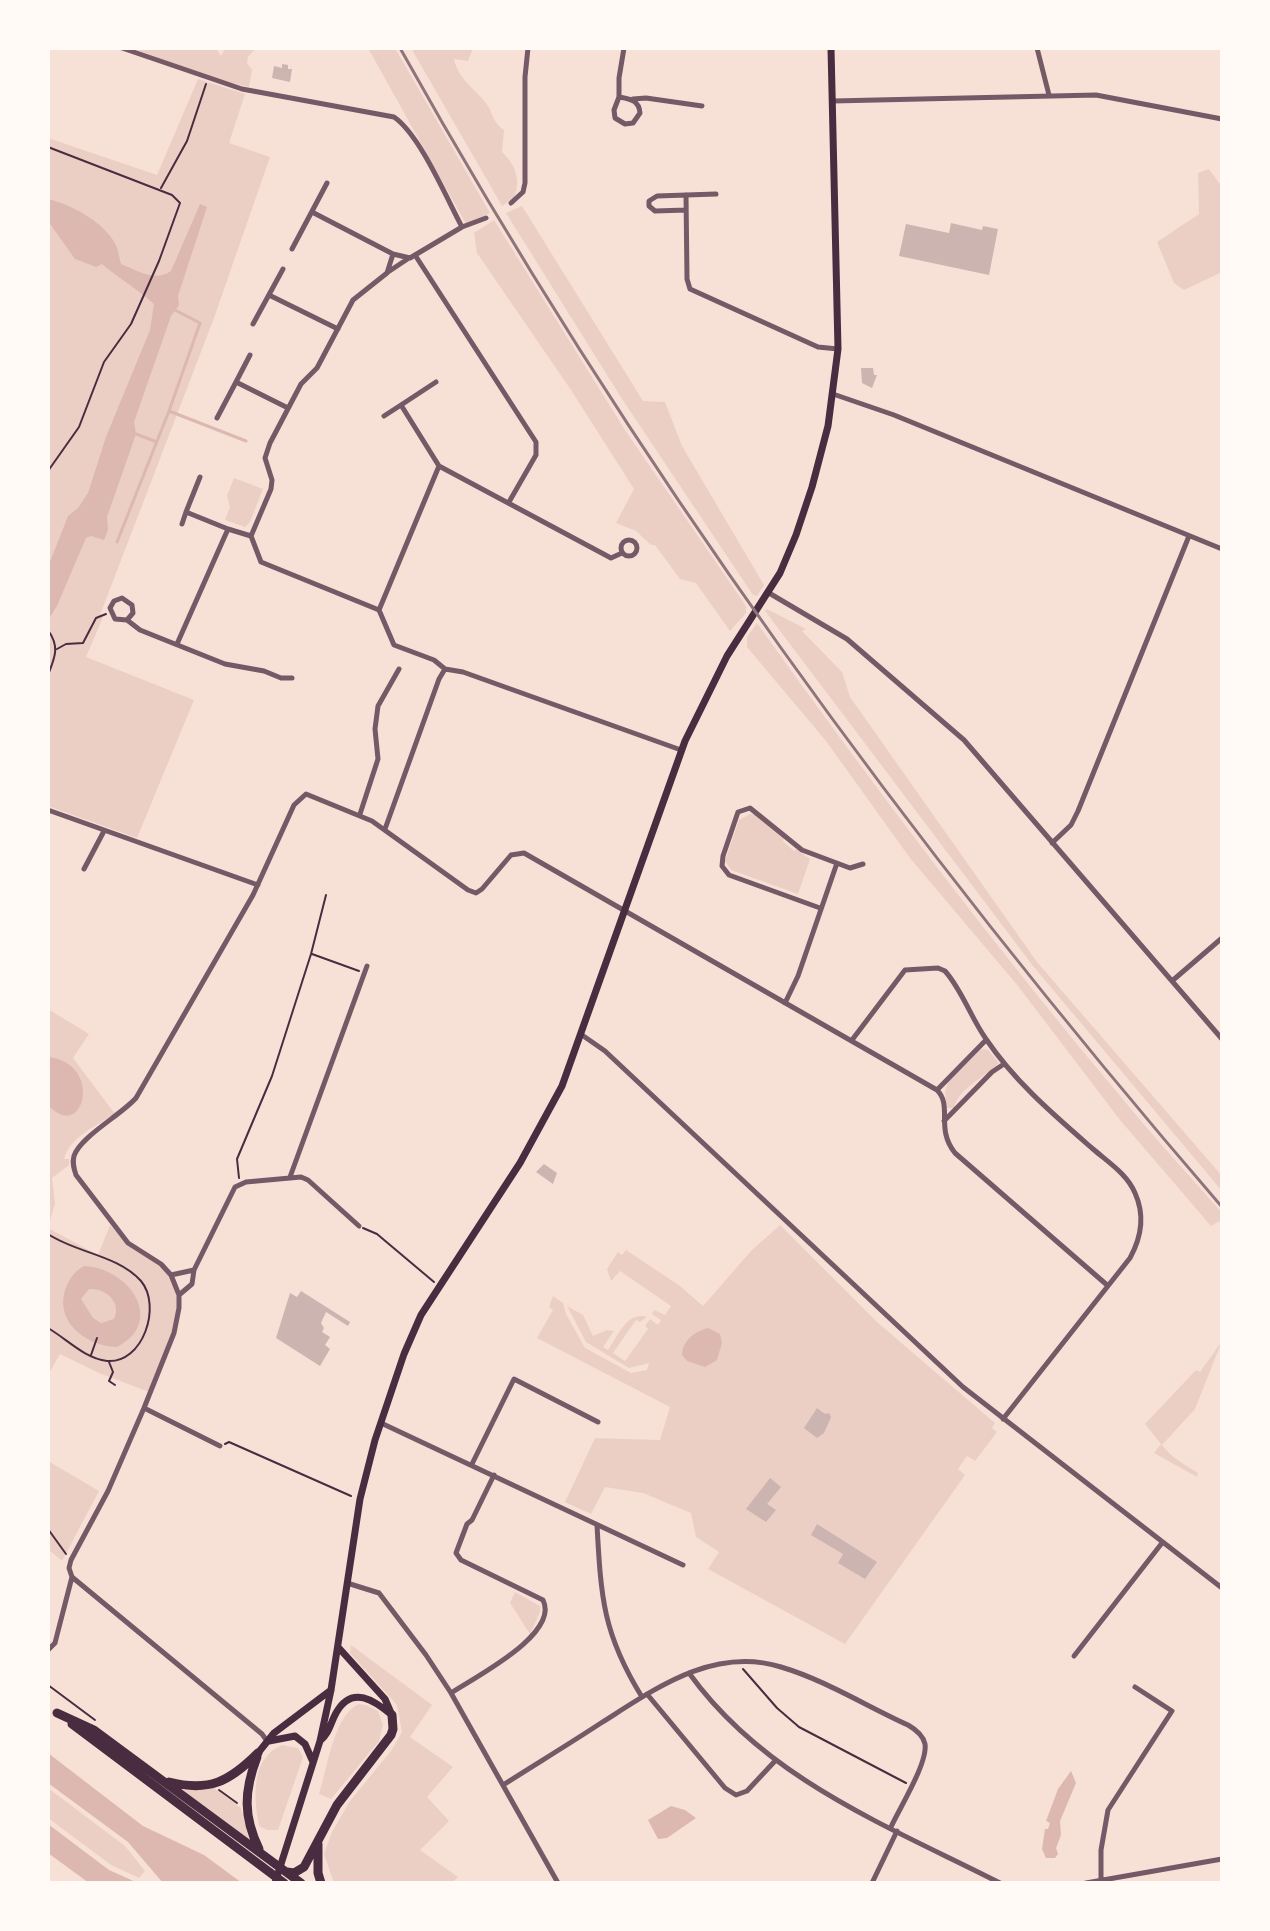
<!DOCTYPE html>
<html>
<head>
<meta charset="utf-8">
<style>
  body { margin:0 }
  #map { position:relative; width:1270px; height:1931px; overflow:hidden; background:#f7e1d7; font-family:"Archivo Narrow",sans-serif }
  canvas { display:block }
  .frame { position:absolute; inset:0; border:50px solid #fffaf5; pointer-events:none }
</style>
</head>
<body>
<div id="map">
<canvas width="1270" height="1931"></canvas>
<div class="frame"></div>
</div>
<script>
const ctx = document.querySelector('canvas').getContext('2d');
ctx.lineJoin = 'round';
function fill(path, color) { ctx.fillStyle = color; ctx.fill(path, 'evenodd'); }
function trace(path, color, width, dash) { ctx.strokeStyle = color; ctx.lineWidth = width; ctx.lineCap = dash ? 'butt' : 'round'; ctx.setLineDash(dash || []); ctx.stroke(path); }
fill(new Path2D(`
  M132 48H216L221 56 225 48H256L248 57 247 63 252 70 249 87 211 78Z
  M368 48H395L490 213 466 224Z
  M411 48H473L468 61 454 59C458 79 474 88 486 103 493 112 492 122 504 130L502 152C516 165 521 180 514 198L502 206Z
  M198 79 245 94 229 143 270 157 214 318 100 615 103 617 101 622 86 657 194 700 137 838 48 806V138L157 175Z
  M1209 169 1222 187V272L1184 290 1174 283 1157 242 1199 214 1198 173Z
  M522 206 643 401 665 402 682 446 764 585 757 596 753 595 622 399 506 213Z
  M494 220 625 430 746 606V613L730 631 696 583 680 579 655 545H651L636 531 616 523 634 489 571 390 477 253 474 233Z
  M234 478 263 489 250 522 245 527 225 520 230 507 227 496Z
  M767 609 806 629 802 631 842 672 850 697 1037 962 1222 1176V1191L1033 966 765 611Z
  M757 623C874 787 996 949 1126 1103 1157 1141 1190 1176 1222 1213V1223L1220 1221 1211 1226 1120 1120 1018 986 910 858 826 741 747 647V637Z
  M750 814 757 815 784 838 783 841 794 851 796 849 810 859 798 894 731 870 725 861 739 820Z
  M48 1009 89 1034 73 1058 115 1114C97 1125 70 1137 64 1159H69V1165L52 1178 55 1203 48 1228 98 1255 110 1225C116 1231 121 1238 127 1244 137 1254 152 1258 163 1269 196 1302 162 1357 149 1392L99 1373 60 1354 48 1375Z
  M984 1049 988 1050 999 1063C985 1078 959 1087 954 1108H947L945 1092 948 1082 980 1050Z
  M780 1225 877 1322 995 1423 992 1428 997 1432 975 1461 967 1456 958 1469 965 1475 845 1644 708 1569 719 1552 696 1537 691 1513 643 1493 605 1487 591 1514 565 1502 595 1438 660 1440 670 1407 537 1338 553 1310 549 1307 553 1296 563 1303 566 1314 585 1348 631 1373 647 1370 649 1363 629 1368 586 1342 567 1306 583 1315 593 1336 607 1330 614 1331 603 1347 608 1350C618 1336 627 1311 647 1317L640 1322 636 1320 613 1353 625 1361 648 1329 645 1326 650 1319 658 1325 661 1320 652 1314 654 1310 665 1315 671 1306 620 1271 611 1281 607 1269 618 1252 622 1255 626 1250 680 1286 703 1306 751 1251Z
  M1222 1341 1195 1409 1162 1445C1173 1459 1183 1463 1198 1473L1197 1477 1154 1453 1161 1444 1145 1424 1196 1370 1200 1372Z
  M48 1461 99 1491 62 1561 48 1549Z
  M515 1592 540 1606V1612L530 1634 510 1603Z
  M351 1645 432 1705 410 1737 453 1767 427 1797 449 1821 420 1850 458 1877 452 1883H334L324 1854 332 1832 350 1801 391 1751 402 1732 397 1705 350 1653Z
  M359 1704 366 1705 378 1711 383 1725 379 1741 331 1799 319 1794C327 1769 334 1714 359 1704Z
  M282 1745 298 1748 303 1757 278 1830H267L259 1826C254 1797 250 1759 282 1745Z
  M48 1788 125 1846 145 1871 139 1878 111 1865 48 1818Z
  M214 1788 241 1808 249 1840 183 1790Z`), '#ebcfc5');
fill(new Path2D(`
  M48 199C70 204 100 220 113 240 118 246 119 257 121 264 138 271 155 282 171 271L200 204 207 207 178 296 179 305 171 316 134 422 136 434 107 517 108 530 104 540 91 536 86 538 57 606 48 620V567L68 516 78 508 88 493 106 437 150 330 154 304C137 289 120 279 102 264L96 267 75 259 48 221Z
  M49 1057C104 1064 84 1144 48 1105Z
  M84 1266C130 1268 166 1322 117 1347 84 1346 52 1319 67 1285 71 1277 75 1271 84 1266ZM89 1289C106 1288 122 1302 114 1319L101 1323 93 1318 81 1299Z
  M708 1328 720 1334 722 1343 717 1360 705 1367 687 1361 682 1355C683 1340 694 1332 708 1328Z
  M48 1753 143 1826 204 1855 242 1883H163L128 1842 48 1783Z
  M1071 1771 1076 1783 1060 1821 1061 1835 1056 1848 1058 1854 1055 1858H1046L1042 1849 1045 1829H1048L1050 1823 1046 1821 1058 1789Z
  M671 1806 685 1810 696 1818 667 1838 658 1839 648 1820Z
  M48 1824 109 1870 138 1883H89L48 1853Z`), '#dcb8b0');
trace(new Path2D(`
  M169 411 246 441
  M136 434 157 442
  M117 542 169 411 200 323 175 310`), '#dcb8b0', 3);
fill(new Path2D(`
  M282 64 288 65V69H292L290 82 272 78 274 66 282 68Z
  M951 223 982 230 983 226 998 229 989 275 899 256 906 224 949 233Z
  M861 368H873L874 375H877L872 388 862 383Z
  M544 1164 557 1173 553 1184 536 1172Z
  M301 1291 350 1322 348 1326 326 1312 321 1323 324 1328 322 1332 330 1337 325 1345 330 1349 320 1366 276 1338 290 1293 297 1297Z
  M817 1408 825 1414 829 1413 831 1417 824 1433 817 1438 804 1428Z
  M770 1478 781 1487 767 1504 776 1510 766 1522 746 1509Z
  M817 1524 877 1562 865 1579 838 1563 843 1554 811 1535Z`), '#ccb4b1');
trace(new Path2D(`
  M48 147 172 195 180 203 159 261 131 324 104 362 79 427 48 471
  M161 188 187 141 206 84
  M48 630C60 647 55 657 48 675
  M57 649 66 644 83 643 96 618 106 614
  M312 954 359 971
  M48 1148V1175
  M239 1178 237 1159 272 1076 311 954 326 895
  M363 1228 377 1234 434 1282
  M48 1234C76 1253 118 1255 141 1281 162 1306 143 1364 107 1361 84 1358 67 1339 48 1328
  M91 1355 97 1338
  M109 1362 113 1372 109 1381 115 1385
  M225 1444 229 1442 351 1496
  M48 1529 66 1554
  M743 1669 777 1708 799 1727 906 1783
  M48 1685 95 1720
  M219 1790 237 1803`), '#4a2c40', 2);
trace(new Path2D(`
  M122 48 242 89 394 117C420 135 446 197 462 227
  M1037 48 1049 95
  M619 97C630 99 639 100 640 113L633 123 625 124 615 118 614 110Z
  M619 97V78L624 48
  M633 99 646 98 702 106
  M833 101 1096 95 1222 119
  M686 195 687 279 690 289 818 347 838 349
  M511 203 523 192 525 183V77L528 48
  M686 210 655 211 649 206V201L657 196 716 194
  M312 212 393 254
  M292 249 327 183
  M415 255 536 442V455L509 502
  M388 272 409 258
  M269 295 338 329
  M253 324 283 269
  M236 382 250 355
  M436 382 401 405 439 466
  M833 394 894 415 1222 549
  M384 416 401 405
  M217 418 236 382 288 408
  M439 466 611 558 622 553
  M200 477 186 512 228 529
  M182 524 186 512
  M621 548a8 8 0 1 1 16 0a8 8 0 1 1-16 0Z
  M769 593 847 639 964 740 1222 1039
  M379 610 261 562 251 536 271 489 272 480 265 458 270 443 301 384 317 368 353 300 387 273 393 254 410 258 462 227 486 218
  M379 610 394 645 434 660 445 669 439 679 385 829
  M379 610 439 466
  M127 620 133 613 132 605 122 598 114 601 110 608 115 619 127 620 140 630 225 664 264 671 281 678H292
  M177 644 228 529 251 536
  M445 669 463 672 681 750
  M48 810 258 885
  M360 814 378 759 375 729 378 706 399 669
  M1052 843 1071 825 1078 811 1189 536
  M84 869 104 831
  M820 908 729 875 722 866 723 856 738 812 750 808 802 850 850 868 863 864
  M1172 981 1222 938
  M785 1003 798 976 837 863
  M582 1035 605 1051 963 1387 1222 1588
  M852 1040 905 970 938 968 945 971C962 990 971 1018 986 1039 1015 1082 1054 1115 1093 1149 1108 1162 1127 1174 1135 1193 1145 1215 1141 1238 1130 1258L1003 1419
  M937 1090 986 1040
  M944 1121 992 1072 1004 1064
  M290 1177 367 966
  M194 1270 235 1187 246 1182 301 1177 308 1180 359 1226
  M171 1275 194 1270 192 1284 179 1295
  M144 1408 220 1446
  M381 1423 683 1565
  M472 1464 514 1379 598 1422
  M597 1525C601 1598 603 1634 642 1697
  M72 1577 262 1734 267 1741
  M347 1583 379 1593 426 1655 451 1693 558 1883
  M48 1650 55 1643 57 1635 72 1577 69 1568 71 1560 108 1491 144 1408 174 1333 179 1308V1295L171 1275 161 1264 128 1243 76 1175C74 1169 72 1163 74 1156 80 1137 121 1115 136 1098L253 895 294 805 306 794 372 821 468 890 476 893 482 889 511 855 524 853 937 1090C953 1106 935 1128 955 1153L1107 1285
  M1074 1656 1162 1543
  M689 1673C765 1779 888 1826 1000 1883
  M451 1693C475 1677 560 1634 543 1600L461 1560 456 1553 467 1524 472 1520 494 1475
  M647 1694 725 1788 736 1795 747 1791 775 1761
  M503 1785C536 1764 569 1744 601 1723 655 1689 713 1646 781 1667 825 1680 866 1706 908 1725 915 1729 923 1735 925 1744 928 1763 899 1809 891 1827
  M1101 1880V1850L1108 1810 1172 1711 1135 1687
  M872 1883 897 1831
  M1086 1883 1222 1859`), '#755966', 5);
trace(new Path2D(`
  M338 1647 385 1699 391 1713
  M269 1741 295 1736 305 1744 313 1762
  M320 1741C330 1732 330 1724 336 1713 352 1684 375 1701 392 1715
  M258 1753 274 1733 331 1690
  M275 1883 320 1741 331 1690 360 1499 375 1440 404 1354 421 1315 520 1163 562 1086 685 741 727 656 780 573 796 535 812 487 828 426 838 349 831 48`), '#4a2c40', 7);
trace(new Path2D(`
  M57 1713 94 1730 301 1883
  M72 1724 284 1883
  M257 1757C244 1791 243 1816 259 1849
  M169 1782C209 1792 229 1782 258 1753
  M318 1844V1873L321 1883
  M287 1872 294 1873 304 1867 337 1805 391 1735 393 1729 392 1715`), '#4a2c40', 9);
trace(new Path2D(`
  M400 48C633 466 910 845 1222 1207`), '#8f747c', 3);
</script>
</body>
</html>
